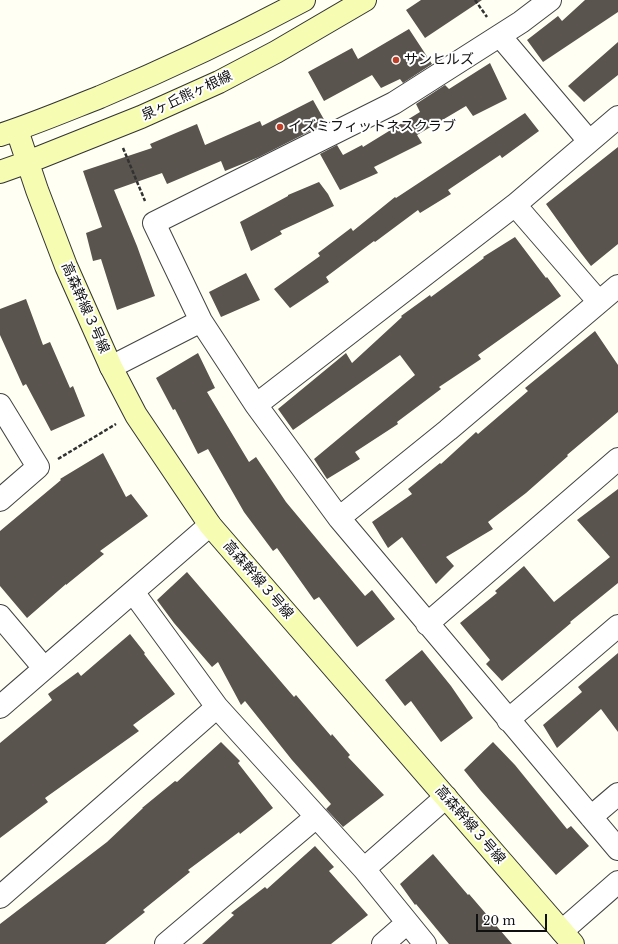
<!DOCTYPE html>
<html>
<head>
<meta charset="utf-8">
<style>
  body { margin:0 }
  #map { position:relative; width:618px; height:944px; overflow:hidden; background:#fffff4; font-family:"Libre Baskerville",serif }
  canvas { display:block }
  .scale { position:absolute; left:476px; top:914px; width:71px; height:18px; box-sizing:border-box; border:2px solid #101010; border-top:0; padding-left:5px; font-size:12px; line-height:14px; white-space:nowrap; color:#101010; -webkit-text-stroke:3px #fff; paint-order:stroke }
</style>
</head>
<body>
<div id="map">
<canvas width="618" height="944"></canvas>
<div class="scale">20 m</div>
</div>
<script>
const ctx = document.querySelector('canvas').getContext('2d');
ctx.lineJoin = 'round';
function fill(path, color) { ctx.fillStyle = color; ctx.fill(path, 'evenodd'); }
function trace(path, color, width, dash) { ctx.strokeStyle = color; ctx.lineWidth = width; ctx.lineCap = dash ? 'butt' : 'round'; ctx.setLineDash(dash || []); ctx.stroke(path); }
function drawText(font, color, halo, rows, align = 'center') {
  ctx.font = font + ' "Libre Baskerville","Noto Sans JP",serif'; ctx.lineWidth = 4; ctx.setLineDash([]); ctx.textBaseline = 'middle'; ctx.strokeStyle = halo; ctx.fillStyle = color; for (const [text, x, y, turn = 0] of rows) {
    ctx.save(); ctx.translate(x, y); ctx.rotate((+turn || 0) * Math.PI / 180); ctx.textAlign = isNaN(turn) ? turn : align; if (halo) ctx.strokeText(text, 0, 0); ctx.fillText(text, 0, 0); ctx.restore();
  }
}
fill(new Path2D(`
  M421 0H482L425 38 406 10Z
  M585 0H618V12L543 62 527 40 558 16 562 21Z
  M409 29 432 64 403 83 400 79 381 88 372 75 324 101 308 72 352 48 358 59Z
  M618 42V75L584 102 568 86Z
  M490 63 507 99 473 116 466 106 417 135 422 143 374 167 378 173 340 190 320 154 337 145 343 155 362 145 363 147 420 112 416 104 445 85 449 89Z
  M313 100 326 123 259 157 225 171 221 161 167 184 162 173 114 190 137 246 155 296 117 310 101 259 93 261 86 233 102 227 83 171 152 148 150 144 197 124 205 145 260 121 262 126Z
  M525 113 539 131 502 158 500 155 448 190 451 194 420 213 418 210 375 242 374 241 326 277 329 282 290 308 274 289 320 256 318 253 351 228 353 231 395 197 396 198Z
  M618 147V244L591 266 581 253 546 204Z
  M319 182 328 194 334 206 280 231 282 234 251 251 240 222 288 196V195Z
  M515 237 546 278 547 277 561 296 478 355 481 359 439 387 441 389 397 422 398 424 355 452 360 459 327 479 314 459 415 375 400 355 293 430 278 409 346 353 352 363 402 317 401 316 430 295 431 297 484 258 483 257Z
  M246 273 260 300 221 317 209 292Z
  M26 299 43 345 50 342 70 388 73 386 85 416 51 431 26 384 23 386 0 335V309Z
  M595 331 618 365V412L567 455 568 456 526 493 488 522 493 529 446 557 454 566 436 584 402 537 388 548 372 522 412 494 408 489 440 463 441 464 476 432 478 434 528 391 525 388Z
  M198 353 215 388 207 392 249 462 256 457 286 502 326 550 365 596 372 590 395 619 357 647 319 597 314 600 277 548 273 551 244 512 208 449 198 454 175 409 173 410 156 378Z
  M103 453 126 497 131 494 148 516 100 551 104 554 66 585V584L27 618 0 586V531L61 480 60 479Z
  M618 489V583L570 622 571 623 502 681 486 664 490 660 460 623 497 593 495 591 524 566 554 602 610 557 577 520Z
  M187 572 294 697 296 695 331 736 332 734 350 755 348 757 384 795 343 827 326 809 331 804 292 760 245 701 241 705 218 662 212 667 174 623 157 600Z
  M130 634 145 653 144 654 175 694 133 725 139 731 45 798 48 802 0 838V743L52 700 48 694 78 672 81 676Z
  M422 650 451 686 473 718 441 742 411 701 405 706 385 680Z
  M618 653V732L601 709 557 748 543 725 582 692 578 687Z
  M221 742 240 761 238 763 273 808 240 834 239 832 188 870 190 872 143 910 145 912 105 944H0V924L107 842 143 808H142L175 781 177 782Z
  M493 742 515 765 567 829 571 826 589 846 556 875 481 791 464 770Z
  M315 846 334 867 329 871 368 915 331 944H202L234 915 231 913 265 887 267 889Z
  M433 854 468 895 469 894 512 944H449L416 904 415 905 400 884Z`), '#59544d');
const street = new Path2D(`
  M550 0 521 22 394 103 154 223 201 321 256 405 339 518 618 849
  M500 36 589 141
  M515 205 599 302
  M111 367 201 321
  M0 405 38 467 0 500
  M256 405 515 205 618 117
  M339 518 448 430 618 286
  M133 592 217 707
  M0 616 44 668
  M427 624 618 459
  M0 707 210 525
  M508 720 618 626
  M591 817 618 794
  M364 869 446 797
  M0 897 217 707 364 869 425 944
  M562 931 618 882
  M166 944 316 817
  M383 944 407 923`);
const secondary = new Path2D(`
  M17 130 37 190 66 266 111 367 136 415 210 525 573 944
  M0 135C34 124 67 110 100 97 169 68 237 36 304 0
  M0 172 28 162 141 117 219 82 276 52 365 0`);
trace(street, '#434343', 24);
trace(secondary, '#323232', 24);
trace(new Path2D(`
  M475 0 487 17
  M123 148 145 201
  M58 459 116 424`), '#323232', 2.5, [4, 2]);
trace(street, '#fff', 22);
trace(secondary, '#f6fcb1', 22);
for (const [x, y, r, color] of [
  [396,60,4,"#be402b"],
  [280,127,4,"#be402b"]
]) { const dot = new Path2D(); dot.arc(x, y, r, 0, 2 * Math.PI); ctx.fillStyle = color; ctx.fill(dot); trace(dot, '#fff', 1.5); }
drawText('14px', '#101010', '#fff', [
  ["サンヒルズ",404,60],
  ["イズミフィットネスクラブ",288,127]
], 'left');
drawText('14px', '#101010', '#fff', [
  ["泉ヶ丘熊ヶ根線",187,96,-25],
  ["高森幹線３号線",85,308,66],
  ["高森幹線３号線",258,580,49],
  ["高森幹線３号線",470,825,49]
]);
</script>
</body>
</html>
